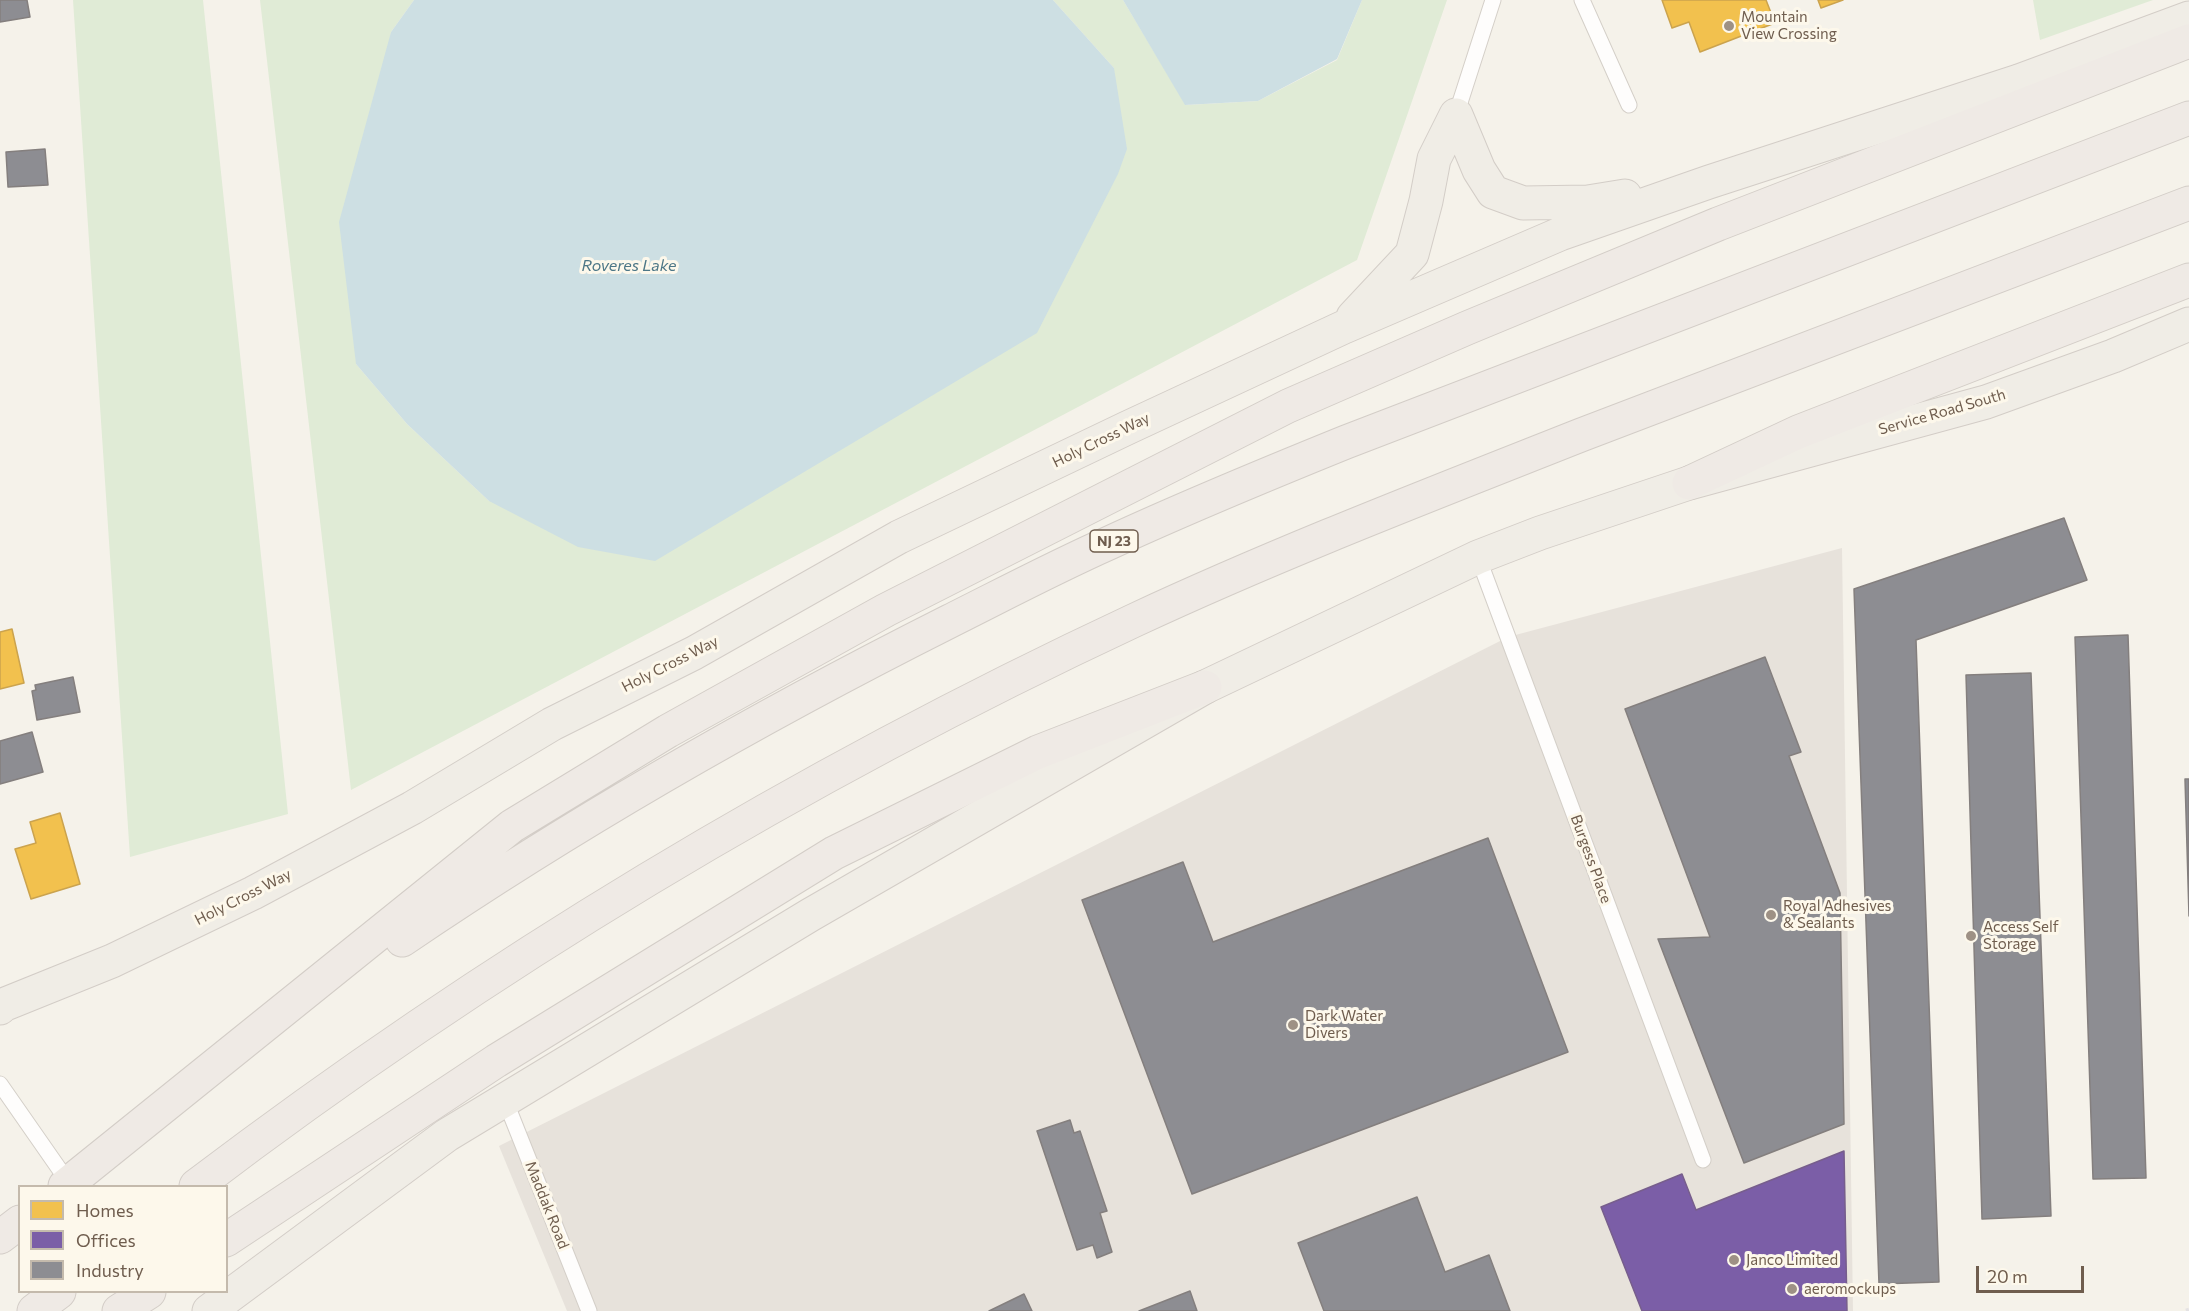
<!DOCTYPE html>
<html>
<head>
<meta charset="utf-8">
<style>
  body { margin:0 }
  #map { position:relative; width:2189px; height:1311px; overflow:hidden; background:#f5f2ea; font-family:Commissioner,sans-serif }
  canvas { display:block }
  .legend { position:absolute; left:18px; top:1185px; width:210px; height:108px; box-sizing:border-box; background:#fdf8eb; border:2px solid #c4baac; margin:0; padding:8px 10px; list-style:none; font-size:18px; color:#6f5d4e }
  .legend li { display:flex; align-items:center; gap:12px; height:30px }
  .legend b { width:30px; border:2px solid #c4baac }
  .scale { position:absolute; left:1976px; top:1266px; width:108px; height:27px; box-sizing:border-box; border:3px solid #6f5d4e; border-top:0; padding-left:8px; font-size:18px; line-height:21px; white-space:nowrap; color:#6f5d4e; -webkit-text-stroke:4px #fdf8eb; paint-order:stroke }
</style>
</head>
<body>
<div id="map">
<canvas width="2189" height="1311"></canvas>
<ul class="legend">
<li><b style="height:16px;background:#f2c14e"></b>Homes</li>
<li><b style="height:16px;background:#7b5ea7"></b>Offices</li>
<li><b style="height:16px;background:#8d8d92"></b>Industry</li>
</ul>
<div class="scale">20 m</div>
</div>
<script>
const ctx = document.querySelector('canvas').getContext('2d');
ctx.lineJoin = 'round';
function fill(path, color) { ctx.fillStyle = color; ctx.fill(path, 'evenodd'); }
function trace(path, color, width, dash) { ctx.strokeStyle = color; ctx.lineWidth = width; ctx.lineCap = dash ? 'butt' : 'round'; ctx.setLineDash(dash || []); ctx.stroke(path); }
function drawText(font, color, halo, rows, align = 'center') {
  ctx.font = font + ' Commissioner,sans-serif'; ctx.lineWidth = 6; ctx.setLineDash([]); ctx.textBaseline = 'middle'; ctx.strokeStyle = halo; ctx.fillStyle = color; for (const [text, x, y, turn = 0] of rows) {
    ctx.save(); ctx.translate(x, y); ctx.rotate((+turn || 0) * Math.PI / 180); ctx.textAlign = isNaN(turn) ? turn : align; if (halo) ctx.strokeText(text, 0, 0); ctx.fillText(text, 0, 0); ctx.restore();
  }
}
fill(new Path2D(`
  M1842 548 1853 1311H567L499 1146 1508 637Z`), '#e7e2db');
fill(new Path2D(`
  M73 0H203L288 814 130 857Z
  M260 0H414L391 32 356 364 407 424 489 501 1114 68 1053 0H1123L1186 105 1258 101 1337 60 1362 0H1447L1357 260 351 790Z
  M2033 0H2153L2040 40Z`), '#e0ebd6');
fill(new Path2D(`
  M414 0H1053L1114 68 1127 149 1118 174 1037 333 655 561 578 547 489 501 407 424 356 364 339 222 391 32Z
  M1123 0H1362L1337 59 1258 101 1185 105Z`), '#cddfe3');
const homes = new Path2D(`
  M1662 0H1766L1775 23 1700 52 1689 22 1672 28Z
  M1818 0H1843L1821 8Z
  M12 629 24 683 0 689V632Z
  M60 813 80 884 31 899 15 849 36 843 30 822Z`);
fill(homes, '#f2c14e');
trace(homes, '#cba34e', 1.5);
const offices = new Path2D(`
  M1844 1151 1847 1311H1642L1601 1207 1682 1174 1696 1210Z`);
fill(offices, '#7b5ea7');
trace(offices, '#775e8c', 1.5);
const industry = new Path2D(`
  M0 0H27L30 17 0 22Z
  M45 149 48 185 8 187 6 152Z
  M2064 518 2087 580 1916 640 1939 1282 1879 1284 1854 589Z
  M2128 635 2146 1178 2093 1179 2075 637Z
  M1765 657 1801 752 1789 756 1840 893 1844 1124 1744 1163 1658 939 1710 937 1625 709Z
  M2031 673 2051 1216 1982 1219 1966 675Z
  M73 677 80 712 37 720 32 691 36 690 35 685Z
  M32 732 43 772 0 784V741Z
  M2185 779H2189V916Z
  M1488 838 1568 1052 1192 1194 1082 900 1183 862 1213 942Z
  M1070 1120 1074 1133 1080 1131 1107 1211 1100 1213 1112 1252 1097 1258 1093 1245 1077 1250 1037 1131Z
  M1417 1197 1445 1272 1489 1255 1510 1311H1324L1298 1243Z
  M1190 1291 1197 1311H1139Z
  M1024 1294 1032 1311H989Z`);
fill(industry, '#8d8d92');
trace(industry, '#847f7e', 1.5);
const lane = new Path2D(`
  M1582 0 1629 105
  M1456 115 1493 0
  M1478 557 1703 1160
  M0 1084 69 1183
  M505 1100 589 1311`);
const primary = new Path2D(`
  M1456 115 1479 170 1493 192 1523 203 1588 202 1625 196
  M1353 317 1412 254 1426 201 1434 159 1456 115
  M0 1008 3 1005 112 961 253 893 412 808 552 724 694 653 899 537 1127 428 1344 327 1560 234 1709 182 2019 81 2189 18
  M209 1311 447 1135 810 915 1205 687 1478 557 1540 533 1689 483 1986 402 2113 356 2189 324`);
const highway = new Path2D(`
  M1689 483 1798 432 2189 280
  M402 940C577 821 761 716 950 621 1002 595 1055 567 1109 543 1187 507 1267 474 1346 442L2189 118
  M65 1186 512 826 668 731 886 610 1288 406 1467 328 1718 224 2189 41
  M196 1186C488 964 803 775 1135 620 1281 552 1432 494 1581 435 1783 357 1986 280 2189 203
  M0 1237 20 1222
  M226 1240 496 1061 834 853 1038 752 1205 687
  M34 1311 59 1292
  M119 1311 149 1292`);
trace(lane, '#d4cfc8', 17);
trace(primary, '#d3cdc7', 35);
trace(highway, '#d3cdc7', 35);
trace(lane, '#fefdfc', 15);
trace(primary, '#f0ede6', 33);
trace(highway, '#efeae5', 33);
trace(new Path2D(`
  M2186 1311 2189 1310`), '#e4e2e3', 4.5, [9, 6]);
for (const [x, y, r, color] of [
  [1729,26,6,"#9e9185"],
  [1771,915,6,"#9e9185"],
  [1971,936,6,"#9e9185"],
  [1293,1025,6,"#9e9185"],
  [1734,1260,6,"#9e9185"],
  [1792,1289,6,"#9e9185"]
]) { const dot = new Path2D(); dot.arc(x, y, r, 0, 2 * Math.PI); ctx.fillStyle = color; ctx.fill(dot); trace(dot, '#fdf8eb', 2); }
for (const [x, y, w] of [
  [1114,541,48]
]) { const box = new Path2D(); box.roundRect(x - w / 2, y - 11, w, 22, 4.5); ctx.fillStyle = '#fdf8eb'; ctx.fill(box); trace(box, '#6f5d4e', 1.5); }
drawText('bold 14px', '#6f5d4e', null, [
  ["NJ 23",1114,541]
]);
drawText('15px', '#6f5d4e', '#fdf8eb', [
  ["Mountain",1741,17],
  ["View Crossing",1741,34],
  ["Royal Adhesives",1783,906],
  ["& Sealants",1783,923],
  ["Access Self",1983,927],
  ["Storage",1983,944],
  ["Dark Water",1305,1016],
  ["Divers",1305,1033],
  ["Janco Limited",1746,1260],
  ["aeromockups",1804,1289]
], 'left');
drawText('15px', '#6f5d4e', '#fdf8eb', [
  ["Service Road South",1942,412,-16],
  ["Holy Cross Way",1101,440,-26],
  ["Holy Cross Way",670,664,-27],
  ["Burgess Place",1591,859,70],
  ["Holy Cross Way",243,897,-27],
  ["Maddak Road",547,1205,68]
]);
drawText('italic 16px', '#4d7787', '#fdf8eb', [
  ["Roveres Lake",629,266]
]);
</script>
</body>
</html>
